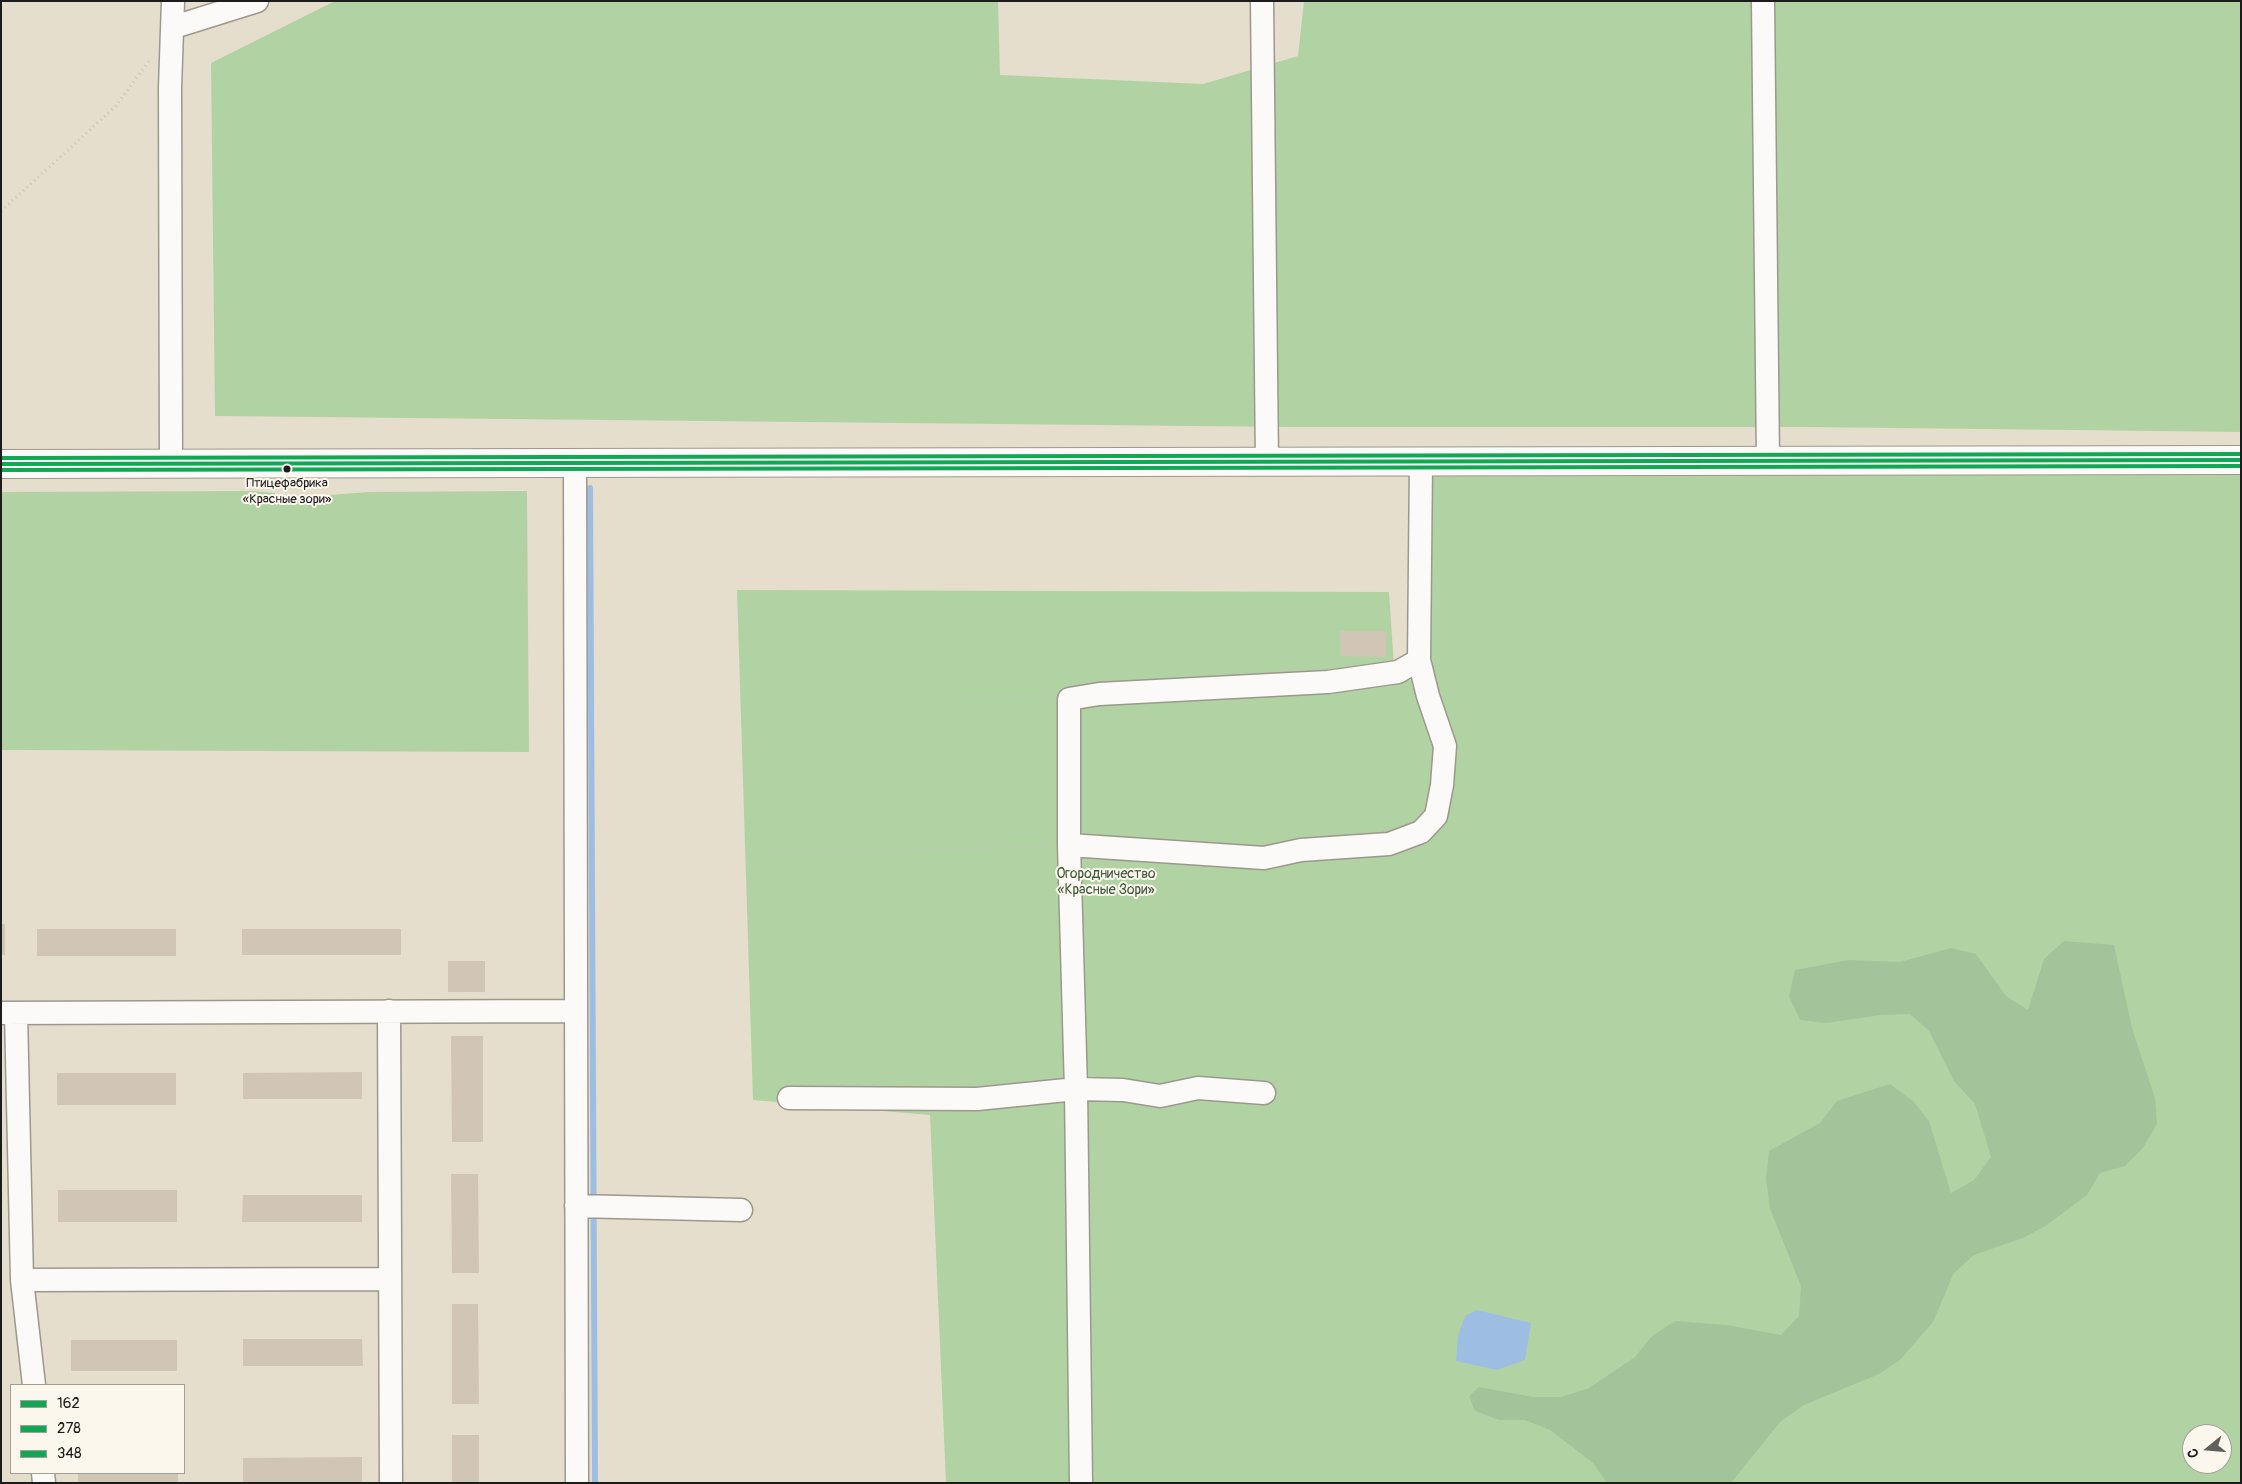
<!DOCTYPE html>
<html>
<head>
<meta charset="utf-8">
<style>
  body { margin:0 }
  #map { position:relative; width:2242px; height:1484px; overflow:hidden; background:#e5decd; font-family:Pangolin,sans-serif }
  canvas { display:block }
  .frame { position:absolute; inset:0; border:2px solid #1c1c1c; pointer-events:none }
  .legend { position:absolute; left:10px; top:1384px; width:175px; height:90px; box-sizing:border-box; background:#fbf7ec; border:1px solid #a29f99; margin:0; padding:6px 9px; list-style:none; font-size:15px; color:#1c1c1c }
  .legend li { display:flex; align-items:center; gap:10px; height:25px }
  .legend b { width:25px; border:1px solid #a29f99 }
  .north { position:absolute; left:2182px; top:1424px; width:50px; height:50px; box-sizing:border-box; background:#fbf7ec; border:1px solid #a29f99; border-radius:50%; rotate:253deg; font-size:14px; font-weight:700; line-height:20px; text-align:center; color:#1c1c1c }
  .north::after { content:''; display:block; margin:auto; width:18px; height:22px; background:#62605a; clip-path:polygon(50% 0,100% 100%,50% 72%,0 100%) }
</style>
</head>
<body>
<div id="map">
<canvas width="2242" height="1484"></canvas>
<div class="frame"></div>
<ul class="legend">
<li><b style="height:6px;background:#10a855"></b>162</li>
<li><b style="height:6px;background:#10a855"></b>278</li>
<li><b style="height:6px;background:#10a855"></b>348</li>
</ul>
<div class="north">С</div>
</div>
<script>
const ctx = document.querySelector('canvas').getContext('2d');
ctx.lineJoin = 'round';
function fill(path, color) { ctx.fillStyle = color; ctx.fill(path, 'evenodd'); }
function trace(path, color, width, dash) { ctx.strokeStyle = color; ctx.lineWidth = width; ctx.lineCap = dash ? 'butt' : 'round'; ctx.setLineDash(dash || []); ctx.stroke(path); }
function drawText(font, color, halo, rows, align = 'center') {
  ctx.font = font + ' Pangolin,sans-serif'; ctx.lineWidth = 4; ctx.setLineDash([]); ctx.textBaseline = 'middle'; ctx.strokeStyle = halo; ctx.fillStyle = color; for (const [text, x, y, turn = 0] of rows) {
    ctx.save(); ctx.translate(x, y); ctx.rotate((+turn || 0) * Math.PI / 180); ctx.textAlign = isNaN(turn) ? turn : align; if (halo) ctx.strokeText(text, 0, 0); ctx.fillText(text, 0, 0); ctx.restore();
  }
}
fill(new Path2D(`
  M335 1H998L1000 75 1203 84 1298 56 1304 1H2241V432L1808 427H1291L215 416 211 63Z
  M1417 473H2241V1483H946L930 1115 753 1100 737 590 1389 592 1395 681 1415 680ZM2192 1434H2222V1464H2192Z
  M253 491 275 493V500H317V496L368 492 527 491 529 752 1 750V492Z`), '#b1d3a4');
fill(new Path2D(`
  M2064 941 2114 945 2132 1028 2155 1098 2157 1124 2143 1148 2125 1166 2100 1173 2087 1195 2047 1225 2023 1238 1974 1255 1954 1273 1933 1322 1900 1360 1879 1374 1804 1405 1780 1422 1731 1483H1607L1593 1463 1550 1430 1525 1420H1499L1475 1411 1469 1396 1479 1387 1533 1397H1561L1589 1388 1635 1357 1652 1336 1675 1321 1727 1325 1781 1335 1799 1316 1801 1286 1770 1209 1766 1179 1769 1151 1820 1123 1837 1101 1890 1084 1913 1101 1929 1121 1951 1193 1974 1180 1991 1157 1975 1104 1954 1081 1929 1031 1910 1014 1881 1015 1826 1023 1800 1020 1789 996 1795 970 1848 960 1900 962 1951 948 1976 954 2006 996 2028 1010 2044 959Z`), '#a3c49a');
fill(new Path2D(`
  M1477 1310 1531 1323 1525 1360 1497 1370 1456 1361 1458 1336 1465 1316Z`), '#9dbee2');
trace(new Path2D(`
  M590 488 595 1483`), '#9dbee2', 6);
fill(new Path2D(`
  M1340 631H1386V657L1340 656Z
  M1 924H5V955H1Z
  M37 929H176V956H37Z
  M242 929H401V955H242Z
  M448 961H485V992H448Z
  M451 1036H483V1142H452Z
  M362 1072V1099H243V1073Z
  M57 1073H176V1105H57Z
  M451 1174H478L479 1273H452Z
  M58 1190H177V1222H58Z
  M243 1195H362V1222H242Z
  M452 1304H478L479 1404H452Z
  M243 1339H362L363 1366H243Z
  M71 1340H177V1371H71Z
  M452 1435H479V1483H452Z
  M362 1457V1483H243V1458Z
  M78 1473H178V1483H78Z`), '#d1c6b5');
const minor = new Path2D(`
  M1262 1 1267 463
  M1763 1 1768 461
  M174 27 257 1
  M171 464 170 88 173 1
  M575 465 577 1483
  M1069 845 1264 858 1301 850 1389 844 1421 832 1436 816 1442 785 1445 746 1428 696 1419 660 1421 462
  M389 1011 391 1483
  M1 1013 575 1011
  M16 1013 22 1280 34 1385
  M789 1098 977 1099 1076 1089 1123 1090 1160 1096 1198 1088 1264 1093
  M576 1206 741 1210
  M22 1280 390 1279
  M43 1473 44 1483
  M1081 1483 1076 1089 1069 845V699L1099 694 1328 682 1398 672 1419 660`);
const major = new Path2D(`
  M1 464 2241 460`);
trace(minor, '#9c988e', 25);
trace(major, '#9c988e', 30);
trace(new Path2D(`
  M1 211 115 107 149 61
  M959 694 1012 699 1042 694 1049 695
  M776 852 902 851 1048 846`), '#c6c4bf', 3, [1, 4]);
trace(minor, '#fbfaf8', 22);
trace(major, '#fbfaf8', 28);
trace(new Path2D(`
  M1 464 2241 460`), '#10a855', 4);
trace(new Path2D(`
  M1 470 2241 466`), '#10a855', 4);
trace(new Path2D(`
  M1 458 2241 454`), '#10a855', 4);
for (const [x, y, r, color] of [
  [287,469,4.5,"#1c1c1c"]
]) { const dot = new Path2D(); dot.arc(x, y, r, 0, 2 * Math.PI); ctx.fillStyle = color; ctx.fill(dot); trace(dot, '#fbf7ec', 2); }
drawText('13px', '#1c1c1c', '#fbf7ec', [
  ["Птицефабрика",287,484],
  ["«Красные зори»",287,500]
]);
drawText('14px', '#415940', '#fbf7ec', [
  ["Огородничество",1106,874],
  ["«Красные Зори»",1106,890]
]);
</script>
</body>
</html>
